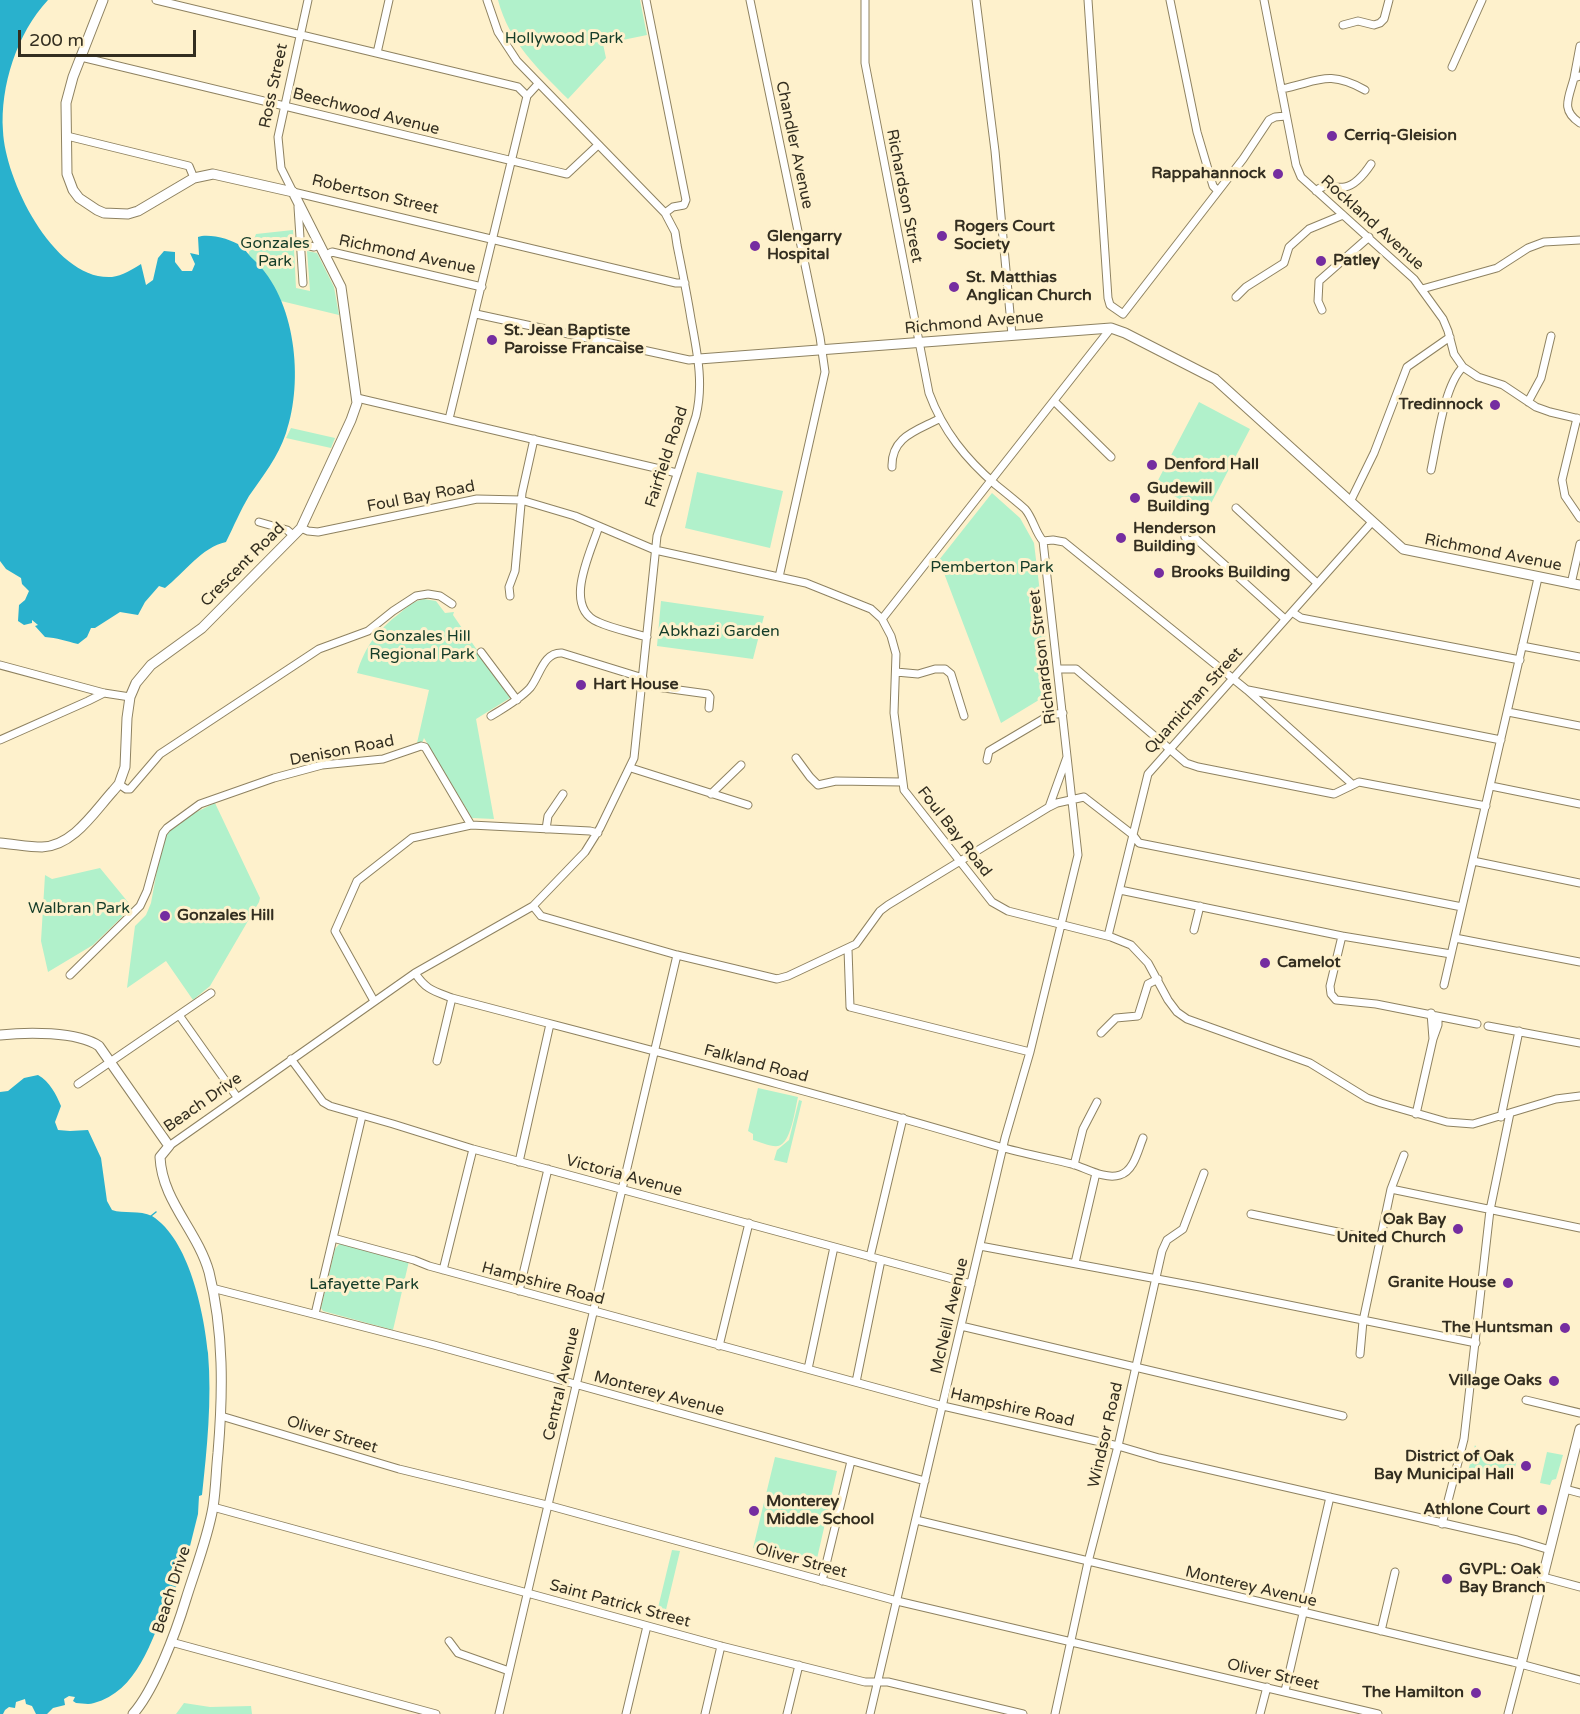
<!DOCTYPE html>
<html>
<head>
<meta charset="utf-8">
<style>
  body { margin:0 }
  #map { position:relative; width:1580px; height:1714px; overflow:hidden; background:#fef1cc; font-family:"Varela Round",sans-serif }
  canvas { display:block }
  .scale { position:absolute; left:18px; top:30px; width:178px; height:27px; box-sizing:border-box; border:3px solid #332e20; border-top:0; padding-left:8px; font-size:18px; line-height:21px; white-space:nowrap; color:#332e20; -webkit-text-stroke:4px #fef1cc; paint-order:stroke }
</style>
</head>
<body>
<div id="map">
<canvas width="1580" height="1714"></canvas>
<div class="scale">200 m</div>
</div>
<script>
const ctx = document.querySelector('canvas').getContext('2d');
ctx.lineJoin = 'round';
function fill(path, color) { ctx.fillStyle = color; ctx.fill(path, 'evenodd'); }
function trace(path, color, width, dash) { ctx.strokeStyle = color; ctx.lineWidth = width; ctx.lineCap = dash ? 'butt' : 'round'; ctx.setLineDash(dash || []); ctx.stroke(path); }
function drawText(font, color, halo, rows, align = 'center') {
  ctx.font = font + ' "Varela Round",sans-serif'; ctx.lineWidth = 6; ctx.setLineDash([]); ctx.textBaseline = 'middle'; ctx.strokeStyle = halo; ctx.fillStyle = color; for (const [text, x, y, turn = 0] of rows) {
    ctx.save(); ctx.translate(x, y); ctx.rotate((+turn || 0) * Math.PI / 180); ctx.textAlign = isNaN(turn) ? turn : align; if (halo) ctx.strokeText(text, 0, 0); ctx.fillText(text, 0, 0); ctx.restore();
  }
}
fill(new Path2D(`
  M498 0H640L647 35 603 44 606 58 568 99C538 69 509 42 498 0Z
  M293 230 296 288 310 291 307 251 317 253 334 287 339 315 281 301 265 272 248 255 256 234Z
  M1199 402 1250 429 1206 513 1155 486Z
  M291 428 335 438 331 448 286 438Z
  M697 472 783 491 770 548 685 528Z
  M992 493 1020 518 1034 543 1052 692 1001 723 939 560Z
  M424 599 436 601 445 613 454 612 453 615 510 698 476 719 494 819 472 818 424 738 422 743H417L429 690 357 673C365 646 378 630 400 613 408 606 414 601 424 599Z
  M661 601 764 616 753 659 657 646Z
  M215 803 260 898 259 902 210 986 193 1000 166 961 127 988 135 926 146 915 151 903 161 848 165 836 180 820Z
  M100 868 132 907 93 945 48 972 41 941 45 875 52 879Z
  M758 1088 798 1097C795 1109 791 1144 778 1146 771 1147 760 1142 753 1140V1134L748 1131Z
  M799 1100 802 1101 787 1163 774 1160 777 1150 789 1140Z
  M341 1242 409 1261 393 1330 323 1311 321 1308 335 1249Z
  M1475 1445 1478 1450 1517 1459 1512 1481 1468 1471Z
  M1547 1452 1563 1455 1556 1479 1552 1480 1550 1485 1540 1483Z
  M775 1457 837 1471 816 1563 753 1548Z
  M672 1550 680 1551 665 1614 657 1612Z
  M184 1703 210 1707 251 1706 252 1714H176Z`), '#b1f1cb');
fill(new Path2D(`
  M0 0H48C17 33 0 86 3 131 5 180 54 281 112 277 122 276 133 269 141 264L146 285 153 280 158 258 164 251 175 252V262L182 271H192L195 264 190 253 199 255 198 237C208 233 232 239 241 246 246 250 249 256 254 260 296 299 304 381 286 433 278 457 263 476 249 496 240 511 234 526 226 542 202 547 184 573 165 588L159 586 145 602 138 615 120 612 95 628H91L87 637 78 644C66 641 57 638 45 637L35 626 38 625 32 620V623L24 625 18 621 19 605 25 600 29 591 22 584 21 578 6 569 0 561Z
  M38 1075C50 1082 56 1094 61 1106L55 1122 58 1130 70 1131 88 1130 101 1158 107 1201 112 1210C123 1214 140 1210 152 1216 189 1239 204 1312 208 1353 212 1400 207 1449 202 1495L199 1496 198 1514 190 1546 172 1599 167 1603C152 1640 137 1692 94 1703 88 1705 82 1703 76 1703L73 1701 75 1697 69 1696 64 1699 65 1705 53 1708 47 1714H36L32 1706 26 1704 25 1699 16 1702 15 1708 9 1707 5 1710 3 1714H0V1092L8 1091 24 1078Z`), '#29b1cd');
trace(new Path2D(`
  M151 1216 156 1212`), '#29b1cd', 1.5);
const minor = new Path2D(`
  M156 0 518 87 527 96
  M308 0 278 137 281 168 293 192 676 283H685
  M646 0 686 200 684 205 673 207 665 213
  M750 0 820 337 825 372 779 577
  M865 0V63L929 393C943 431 966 459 996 485 1006 493 1016 501 1025 509 1033 518 1035 532 1043 541L1078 855 1030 1052 1005 1138 870 1714
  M976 0 995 151 1012 335
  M1088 0 1108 298 1110 305 1123 314 1243 159 1269 120 1275 117 1286 116
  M1170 0 1197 132 1213 186 1218 191
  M1264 0 1296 165 1301 177 1414 279 1443 319 1448 331 1454 354 1463 367 1478 377 1503 385 1536 407 1550 412 1580 419
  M1343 25 1358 21 1374 25 1380 23 1384 19 1389 0
  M377 53 389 0
  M81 57 567 174 598 145
  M1452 67 1482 0
  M1580 76 1574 78C1569 98 1560 110 1580 123
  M1574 78 1580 46
  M1281 89C1318 82 1327 69 1365 90
  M67 136 189 166 194 178
  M1316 191C1325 182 1333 189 1345 187 1356 185 1365 173 1371 164
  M298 207 303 283
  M301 244 314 247 320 244
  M326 255 332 252 482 287
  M1422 289 1497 268 1528 248 1544 242 1580 240
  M1236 297 1246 287 1284 263 1289 247 1309 229 1343 215
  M1322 310 1318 301 1319 281 1369 237
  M476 314 689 360 699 359
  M357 398 677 473
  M1054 401 1111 457
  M1528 402 1541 378 1551 336
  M1577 418 1562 480 1565 496 1580 518
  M449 419 527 96 538 84
  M892 467C891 437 916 431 939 419
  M1431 470C1437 443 1444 385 1463 367
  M1350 502 1374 453 1407 367 1450 337
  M1236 508 1317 583
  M259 522 287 530 293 535
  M599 526C591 552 562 607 598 622 613 629 631 632 647 637
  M301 528 308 531 318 532 477 499 521 500 575 516 655 550 806 583 871 609 882 619 891 636 896 654 894 713 904 790 992 902 1008 911 1111 937 1131 945 1148 963 1168 1000 1177 1012 1187 1019 1310 1063 1367 1098 1381 1103 1447 1122 1473 1124 1556 1099 1580 1096
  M1184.5 535a5.5 5.5 0 1 1 11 0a5.5 5.5 0 1 1-11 0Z
  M1195 538 1285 619
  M1043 541 1053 540 1064 542 1247 690 1352 784
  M1571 584 1580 544
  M510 596 509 587 515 571 522 493 534 439
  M1292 612 1301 618 1520 660
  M882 619 1111 328
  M1522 646 1580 657
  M481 652 517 700
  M0 665 104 693 130 697
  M1058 669H1076L1186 763 1198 767 1334 794 1359 782 1486 806
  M896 672 918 674 935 669H945L951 674 964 716
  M642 685 708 694 710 697 709 708
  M1248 690 1501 740
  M1508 712 1580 726
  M491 716C504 708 519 700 530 688 540 676 543 652 562 653L643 678
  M0 740 88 701 104 693
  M796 758 810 777 818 785 836 781 901 782
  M987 760 989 751 1050 715 1063 713
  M631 768 748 805
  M119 784 126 789H130L160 754 319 649 368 631 393 611 416 596 428 594 440 596 452 604
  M1491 786 1580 804
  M711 794 741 765
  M1049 807 1067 757
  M546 829 548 816 563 794
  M1473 861 1580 883
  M1120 890 1342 936 1451 954
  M533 906 541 916 677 955 777 979 788 976 856 944 880 911 888 905 1049 807 1057 803 1084 797 1133 835 1139 843 1462 907
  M1194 930 1200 906
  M1108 936 1148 774 1372 522
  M1342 936 1330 986 1331 994 1336 1000 1376 1004 1477 1024
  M1455 938 1580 962
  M848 949 850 1007 1030 1052
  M415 973C426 990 434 991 452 998 634 1046 816 1092 997 1146 1021 1153 1047 1158 1072 1164 1086 1168 1105 1180 1120 1175 1134 1171 1138 1150 1143 1138
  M70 975 140 906 147 891 163 833 167 828 200 804 274 778 322 765 383 759 421 746 425 747 471 825 590 831 598 833
  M1444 985 1538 578
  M374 1001 335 931 357 881 412 838 471 825
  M1431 1013 1433 1039
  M179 1015 237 1097
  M1488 1026 1580 1043
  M1101 1033 1116 1018 1138 1016 1148 984 1158 979
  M291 1059 323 1102 330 1106 393 1124 473 1149 971 1284
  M437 1061 452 998
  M78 1084 211 993
  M1416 1114 1433 1039 1438 1025V1021L1433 1015
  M1501 1117 1519 1031
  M169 1146 415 973 533 906 585 852 600 828 634 758 657 536 696 416C704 383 697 352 691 319 687 294 682 270 677 245L675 232 665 213 517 61 498 32 487 0
  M519 1162 550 1024
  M1074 1165 1083 1129 1097 1102
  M1391 1189 1580 1228
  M1251 1214 1381 1241
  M333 1238 414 1260 429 1266 943 1406 1118 1446 1159 1458 1517 1540 1550 1550
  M980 1246 1200 1287 1476 1343
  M870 1257 903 1118
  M1075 1263 1096 1173
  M443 1270 473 1149
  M212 1288 434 1345 925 1481
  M519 1291 548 1169
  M315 1314 362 1116
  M961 1326 1343 1416
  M719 1346 749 1223
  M1360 1354 1363 1321 1391 1189 1404 1155
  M808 1369 834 1247
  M856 1382 881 1260
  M1526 1400 1580 1413
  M221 1416 399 1469 547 1505 897 1601 1378 1714
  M1565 1489 1580 1493
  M213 1507 721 1646 865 1682H888L1023 1714
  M916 1520 1513 1662 1580 1680
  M1442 1524 1464 1439 1490 1210 1510 1113
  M1543 1577 1580 1587
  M822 1581 851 1461
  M1381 1631 1395 1572
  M449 1641 458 1653 509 1671
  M171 1642 436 1714
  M1285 1691 1330 1497
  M499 1714 677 955
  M626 1714 647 1626
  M705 1714 721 1646
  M787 1714 799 1665
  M1055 1714 1088 1562 1118 1446 1162 1251 1167 1240 1183 1229 1204 1173
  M1260 1714 1267 1687
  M1508 1714 1521 1664`);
const major = new Path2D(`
  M699 359 1111 328 1125 333 1215 379 1403 549 1580 585
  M0 843C14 844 28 847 42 847 73 846 94 812 113 791L119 784 125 767 127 718 130 697 136 683 151 665 202 628 301 528 351 420 357 403 341 287 293 192 213 174 194 178 138 211 128 214 104 213 97 210 79 198 73 190 67 174 66 103 73 77 103 0
  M0 1035C26 1032 77 1031 99 1046L169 1146 160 1157C162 1201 197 1230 209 1272 224 1332 223 1393 218 1453 216 1471 216 1489 213 1507 208 1537 195 1570 186 1599 176 1632 155 1689 133 1714
  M1521 1664 1580 1429`);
trace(minor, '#8e8261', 9);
trace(major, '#8e8261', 11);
trace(minor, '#fff', 7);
trace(major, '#fff', 9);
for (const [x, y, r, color] of [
  [1332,136,6,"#752da0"],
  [1278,174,6,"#752da0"],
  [942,236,6,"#752da0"],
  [755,246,6,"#752da0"],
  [1321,261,6,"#752da0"],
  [954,287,6,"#752da0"],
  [492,340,6,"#752da0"],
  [1495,405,6,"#752da0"],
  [1152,465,6,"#752da0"],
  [1135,498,6,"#752da0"],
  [1121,538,6,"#752da0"],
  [1159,573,6,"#752da0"],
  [581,685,6,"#752da0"],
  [165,916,6,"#752da0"],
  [1265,963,6,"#752da0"],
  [1458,1229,6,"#752da0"],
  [1508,1283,6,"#752da0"],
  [1565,1328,6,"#752da0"],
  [1554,1381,6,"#752da0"],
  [1526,1466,6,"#752da0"],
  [1542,1510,6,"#752da0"],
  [754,1511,6,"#752da0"],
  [1447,1579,6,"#752da0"],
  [1476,1693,6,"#752da0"]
]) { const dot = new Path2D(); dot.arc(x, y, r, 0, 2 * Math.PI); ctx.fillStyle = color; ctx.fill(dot); trace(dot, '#fef1cc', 2); }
drawText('16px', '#143c28', '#fef1cc', [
  ["Hollywood Park",564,39],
  ["Gonzales",275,244],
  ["Park",275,262],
  ["Pemberton Park",992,568],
  ["Abkhazi Garden",719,632],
  ["Gonzales Hill",422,637],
  ["Regional Park",422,655],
  ["Walbran Park",79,909],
  ["Lafayette Park",364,1285]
]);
drawText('16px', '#332e20', '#fef1cc', [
  ["Ross Street",274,86,-78],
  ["Beechwood Avenue",366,112,14],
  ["Chandler Avenue",794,145,78],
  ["Robertson Street",375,195,13],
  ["Richardson Street",904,196,79],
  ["Rockland Avenue",1372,223,42],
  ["Richmond Avenue",407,255,12],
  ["Richmond Avenue",974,323,-5],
  ["Fairfield Road",667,457,-72],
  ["Foul Bay Road",421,497,-11],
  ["Richmond Avenue",1493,553,11],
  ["Crescent Road",243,565,-45],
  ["Richardson Street",1043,657,-97],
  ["Quamichan Street",1194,701,-48],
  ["Denison Road",342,751,-11],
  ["Foul Bay Road",954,832,52],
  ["Falkland Road",756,1064,15],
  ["Beach Drive",203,1103,-35],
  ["Victoria Avenue",624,1176,15],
  ["Hampshire Road",543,1284,15],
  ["McNeill Avenue",950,1316,-77],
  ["Central Avenue",562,1384,-77],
  ["Monterey Avenue",659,1394,15],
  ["Hampshire Road",1012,1408,13],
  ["Oliver Street",332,1435,17],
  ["Windsor Road",1106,1435,-77],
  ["Oliver Street",801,1561,15],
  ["Monterey Avenue",1251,1587,13],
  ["Beach Drive",172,1590,-72],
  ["Saint Patrick Street",620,1604,15],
  ["Oliver Street",1273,1675,13]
]);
drawText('bold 16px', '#332e20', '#fef1cc', [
  ["Cerriq-Gleision",1344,136],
  ["Rappahannock",1266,174,"right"],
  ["Rogers Court",954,227],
  ["Society",954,245],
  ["Glengarry",767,237],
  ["Hospital",767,255],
  ["Patley",1333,261],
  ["St. Matthias",966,278],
  ["Anglican Church",966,296],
  ["St. Jean Baptiste",504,331],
  ["Paroisse Francaise",504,349],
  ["Tredinnock",1483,405,"right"],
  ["Denford Hall",1164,465],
  ["Gudewill",1147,489],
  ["Building",1147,507],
  ["Henderson",1133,529],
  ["Building",1133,547],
  ["Brooks Building",1171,573],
  ["Hart House",593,685],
  ["Gonzales Hill",177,916],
  ["Camelot",1277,963],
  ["Oak Bay",1446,1220,"right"],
  ["United Church",1446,1238,"right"],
  ["Granite House",1496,1283,"right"],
  ["The Huntsman",1553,1328,"right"],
  ["Village Oaks",1542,1381,"right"],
  ["District of Oak",1514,1457,"right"],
  ["Bay Municipal Hall",1514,1475,"right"],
  ["Monterey",766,1502],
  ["Middle School",766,1520],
  ["Athlone Court",1530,1510,"right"],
  ["GVPL: Oak",1459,1570],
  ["Bay Branch",1459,1588],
  ["The Hamilton",1464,1693,"right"]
], 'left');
</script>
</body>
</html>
